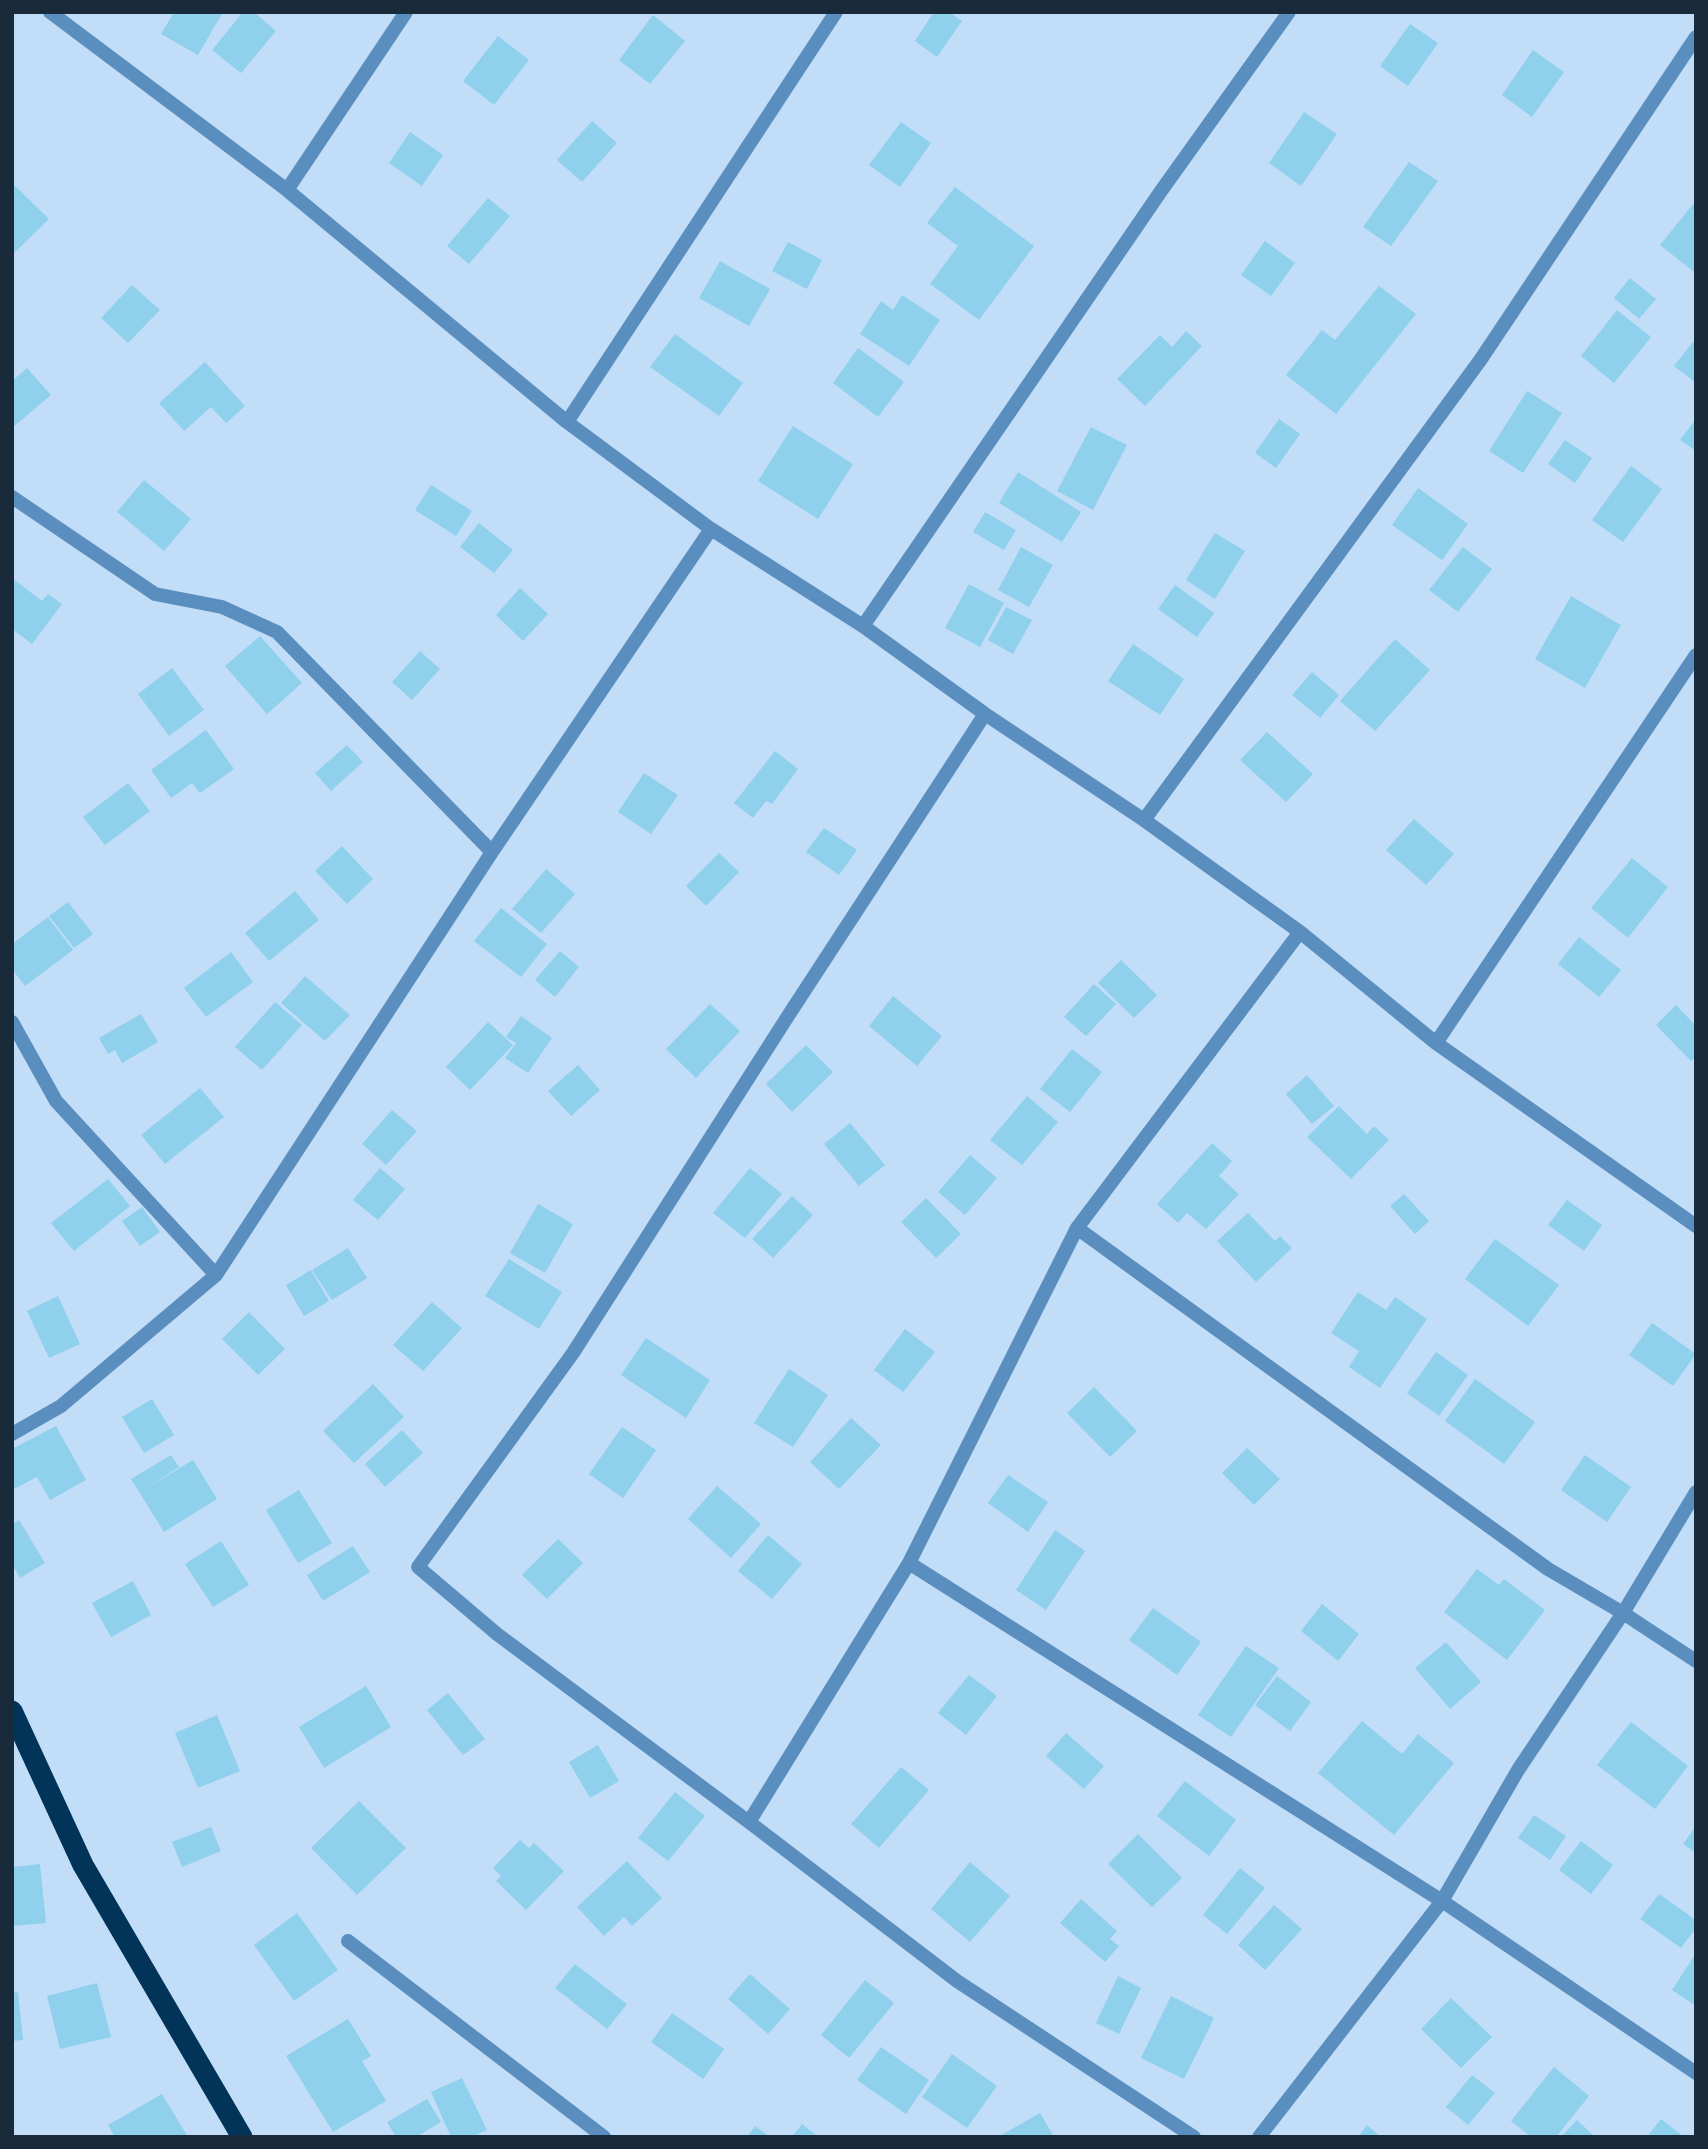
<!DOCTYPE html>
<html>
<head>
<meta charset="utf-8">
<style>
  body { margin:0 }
  #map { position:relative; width:1708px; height:2149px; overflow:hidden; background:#c2ddf7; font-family:Helvetica,sans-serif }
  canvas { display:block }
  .frame { position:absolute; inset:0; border:14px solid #192a3b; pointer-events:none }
</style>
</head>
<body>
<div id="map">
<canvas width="1708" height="2149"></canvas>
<div class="frame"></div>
</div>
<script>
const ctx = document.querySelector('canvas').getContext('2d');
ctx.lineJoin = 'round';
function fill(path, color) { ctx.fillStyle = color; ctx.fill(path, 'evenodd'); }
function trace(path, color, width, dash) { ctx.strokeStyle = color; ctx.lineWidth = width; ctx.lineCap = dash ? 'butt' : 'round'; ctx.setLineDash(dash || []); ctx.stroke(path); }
fill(new Path2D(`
  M174 12H223L198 55 161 34Z
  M243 12H254L276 31 241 73 212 50Z
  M934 12H949L962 21 937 57 915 41Z
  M653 15 685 41 650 84 619 60Z
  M1410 24 1438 43 1408 86 1380 66Z
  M498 36 529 60 494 105 463 81Z
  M1533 50 1564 72 1532 117 1502 95Z
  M1304 112 1337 134 1301 186 1269 163Z
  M592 121 617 143 582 182 557 160Z
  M901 122 931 143 900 187 869 165Z
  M410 132 443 155 422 186 389 163Z
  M1409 162 1438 181 1391 246 1363 227Z
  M12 183 49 219 12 255Z
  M955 187 1034 246 979 320 930 284 958 246 927 223Z
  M488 198 510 216 469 264 447 246Z
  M1693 204 1696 206V270L1694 272 1660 245Z
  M1265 241 1295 263 1271 296 1241 275Z
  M788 242 822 260 807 289 772 271Z
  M720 261 770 289 749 326 699 298Z
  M1630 278 1656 299 1639 319 1614 298Z
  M132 285 160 310 128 343 101 318Z
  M1379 286 1416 314 1336 414 1286 375 1322 330 1335 340Z
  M902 295 940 320 909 366 860 334 881 301 893 310Z
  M1617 310 1651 337 1614 383 1581 356Z
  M1186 331 1202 346 1145 406 1117 379 1160 335 1172 347Z
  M675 334 743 383 719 416 650 367Z
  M1693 342 1696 344V383L1674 366Z
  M858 348 904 382 878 417 833 383Z
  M205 362 245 406 226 423 211 407 184 431 159 403Z
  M27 368 51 395 12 428V381Z
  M1527 391 1562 413 1523 473 1489 451Z
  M1279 419 1300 434 1276 468 1255 453Z
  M1696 419V451L1680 440Z
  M793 426 853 464 818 519 758 481Z
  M1091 427 1127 445 1093 510 1057 491Z
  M1565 440 1592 458 1575 483 1548 464Z
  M1631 466 1662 489 1623 542 1592 520Z
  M1018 472 1081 512 1062 542 999 503Z
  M144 480 191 519 164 551 117 512Z
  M431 485 472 511 456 536 415 510Z
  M1418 488 1468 524 1442 560 1392 525Z
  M985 512 1016 530 1004 550 973 532Z
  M479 523 513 550 494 573 460 547Z
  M1215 533 1245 551 1215 599 1186 580Z
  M1021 547 1053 565 1029 607 998 590Z
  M1463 547 1492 569 1458 612 1429 590Z
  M12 578 42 601 48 594 62 604 32 644 12 629Z
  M969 584 1004 603 980 647 945 628Z
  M1175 585 1214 613 1197 637 1158 609Z
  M520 588 548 614 523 641 496 615Z
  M1571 596 1621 625 1585 688 1535 659Z
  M1006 607 1032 620 1013 654 988 640Z
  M260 636 302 683 267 714 225 666Z
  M1395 639 1430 670 1375 731 1340 701Z
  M1133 644 1184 679 1160 715 1108 681Z
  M420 651 440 669 412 700 392 682Z
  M172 668 204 710 169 736 138 694Z
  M1312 672 1339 695 1320 718 1292 695Z
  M206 730 234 769 200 793 192 783 171 798 151 770Z
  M1267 732 1313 774 1286 802 1240 760Z
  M347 745 363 762 331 791 315 773Z
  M775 751 798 769 772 804 766 801 753 818 734 803Z
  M644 773 678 795 651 834 618 812Z
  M128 783 150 811 105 845 83 817Z
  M1414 819 1454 854 1426 885 1386 850Z
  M824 828 857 850 839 875 806 852Z
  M342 846 373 879 347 904 315 871Z
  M719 853 739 872 706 906 686 886Z
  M1632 858 1668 887 1628 938 1591 908Z
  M546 869 575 894 541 933 512 909Z
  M295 891 319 920 269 961 245 933Z
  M68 902 93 934 74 948 49 916Z
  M501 908 547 944 521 977 474 941Z
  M48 917 73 950 25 986 12 969V944Z
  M1579 937 1621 970 1599 997 1558 964Z
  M560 951 579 967 555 997 535 980Z
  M231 952 253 982 206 1017 184 988Z
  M1121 960 1157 995 1134 1018 1098 983Z
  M305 976 350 1015 325 1041 281 1003Z
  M1094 984 1116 1004 1086 1036 1064 1017Z
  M893 996 942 1036 917 1066 869 1026Z
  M275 1002 302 1025 262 1070 235 1047Z
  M710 1004 740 1031 696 1078 666 1049Z
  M1676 1005 1696 1026V1057L1691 1061 1656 1025Z
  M141 1014 158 1042 122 1063 115 1050 108 1054 99 1038Z
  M521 1016 552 1038 528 1073 505 1058 516 1043 506 1037Z
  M488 1022 513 1045 470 1090 446 1067Z
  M806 1045 833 1072 792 1112 766 1084Z
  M1072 1049 1102 1072 1070 1112 1040 1089Z
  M578 1065 600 1090 571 1116 548 1091Z
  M1307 1075 1334 1106 1312 1124 1286 1094Z
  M200 1088 224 1117 165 1164 141 1135Z
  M1027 1096 1058 1122 1022 1165 990 1140Z
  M1339 1106 1367 1134 1374 1126 1389 1140 1351 1179 1307 1137Z
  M392 1110 417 1131 386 1165 362 1144Z
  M850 1123 885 1165 859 1186 824 1144Z
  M1212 1143 1232 1161 1219 1176 1239 1194 1206 1229 1187 1213 1178 1223 1157 1204Z
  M970 1155 997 1178 965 1215 938 1192Z
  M380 1168 405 1189 378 1220 353 1200Z
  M750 1168 782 1194 745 1238 713 1213Z
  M108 1179 130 1206 74 1251 51 1223Z
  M1404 1194 1429 1221 1415 1234 1390 1206Z
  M792 1196 813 1215 773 1258 752 1239Z
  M926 1198 961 1234 936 1258 901 1222Z
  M1567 1200 1602 1225 1584 1251 1548 1225Z
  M538 1204 573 1224 545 1273 510 1253Z
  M142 1207 160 1232 140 1246 122 1221Z
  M1248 1213 1275 1241 1280 1236 1292 1248 1256 1282 1217 1241Z
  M1495 1239 1559 1285 1528 1326 1465 1279Z
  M348 1248 367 1278 332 1300 312 1270Z
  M509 1259 562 1292 539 1329 485 1296Z
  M311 1270 329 1301 304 1316 286 1285Z
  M1358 1292 1386 1310 1395 1297 1427 1319 1380 1388 1349 1367 1359 1351 1331 1333Z
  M58 1296 80 1344 49 1358 27 1311Z
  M432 1302 462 1328 423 1371 393 1345Z
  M249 1312 285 1349 258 1375 222 1339Z
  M1652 1323 1696 1354 1673 1386 1629 1355Z
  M905 1329 935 1352 903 1392 874 1370Z
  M646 1338 710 1380 686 1418 621 1375Z
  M1436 1352 1468 1375 1439 1416 1407 1393Z
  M789 1369 828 1395 793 1447 754 1423Z
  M1475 1379 1535 1422 1504 1464 1445 1421Z
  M373 1384 404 1417 354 1463 323 1431Z
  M1094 1387 1137 1431 1110 1457 1067 1413Z
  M152 1399 174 1435 144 1453 122 1417Z
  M851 1418 881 1445 839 1489 810 1462Z
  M56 1426 86 1480 50 1500 37 1477 12 1490V1449Z
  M622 1427 656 1450 623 1498 589 1474Z
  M402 1430 423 1453 385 1487 365 1464Z
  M1247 1448 1280 1479 1254 1505 1222 1473Z
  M171 1455 179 1467 145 1489 193 1460 217 1499 164 1532 131 1479Z
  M1585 1455 1631 1487 1607 1522 1561 1490Z
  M1008 1475 1048 1502 1028 1532 988 1503Z
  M717 1486 761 1524 731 1558 688 1519Z
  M299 1490 332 1543 298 1563 266 1510Z
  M19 1520 45 1563 20 1578 12 1564V1524Z
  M1055 1530 1085 1551 1046 1610 1016 1590Z
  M768 1535 802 1564 772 1599 738 1571Z
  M558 1539 583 1563 547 1599 522 1575Z
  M221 1541 249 1585 213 1607 185 1564Z
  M353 1546 370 1572 323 1601 307 1575Z
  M1477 1569 1499 1585 1504 1579 1545 1610 1507 1660 1444 1612Z
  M133 1581 151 1615 111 1637 92 1603Z
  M1322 1604 1359 1634 1338 1661 1301 1631Z
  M1153 1608 1201 1642 1177 1675 1129 1640Z
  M1446 1642 1481 1682 1450 1709 1415 1668Z
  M1246 1646 1279 1668 1231 1737 1198 1715Z
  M969 1675 997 1696 966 1735 938 1713Z
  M1277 1676 1311 1702 1290 1731 1255 1705Z
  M366 1686 391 1727 324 1768 299 1727Z
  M448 1693 485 1739 463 1755 427 1710Z
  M217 1715 240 1771 198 1788 175 1733Z
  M1362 1721 1402 1754 1418 1734 1454 1763 1394 1835 1318 1773Z
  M1631 1722 1688 1766 1655 1809 1597 1765Z
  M1066 1733 1104 1766 1084 1789 1046 1756Z
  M598 1745 619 1781 590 1798 569 1762Z
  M901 1767 929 1790 879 1848 851 1824Z
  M1185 1781 1236 1820 1209 1856 1157 1816Z
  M675 1792 705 1816 668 1861 638 1838Z
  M359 1801 406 1848 357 1895 311 1848Z
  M1534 1815 1566 1836 1550 1860 1518 1838Z
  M1696 1826V1853L1683 1844Z
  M211 1827 221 1851 182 1867 172 1842Z
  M1138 1834 1182 1878 1152 1907 1108 1864Z
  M520 1840 529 1848 534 1843 564 1871 526 1910 496 1881 501 1876 493 1868Z
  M1581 1841 1613 1865 1591 1894 1559 1870Z
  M627 1861 662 1898 632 1926 624 1917 604 1936 577 1907Z
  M970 1862 1010 1896 970 1942 931 1909Z
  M40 1864 46 1923 12 1926V1867Z
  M1240 1868 1265 1888 1227 1934 1203 1915Z
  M1659 1894 1696 1920V1928L1681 1948 1640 1919Z
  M1081 1899 1117 1931 1110 1939 1119 1946 1105 1962 1060 1923Z
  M1274 1905 1302 1929 1265 1970 1238 1945Z
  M297 1913 338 1970 294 2001 254 1945Z
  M1696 1953V2006L1672 1990Z
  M575 1964 627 2004 607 2029 555 1988Z
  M750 1974 790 2009 768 2034 728 1999Z
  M1118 1976 1141 1988 1119 2034 1096 2023Z
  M865 1980 894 2003 849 2058 821 2035Z
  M97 1983 111 2037 60 2049 47 1996Z
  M18 1992 23 2040 12 2041V1993Z
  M1171 1996 1214 2018 1184 2079 1141 2058Z
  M1451 1998 1492 2037 1461 2068 1421 2029Z
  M672 2013 724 2049 703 2079 651 2042Z
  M348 2019 371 2056 362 2061 386 2101 333 2132 286 2056Z
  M881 2047 929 2080 906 2114 857 2080Z
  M952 2054 997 2086 967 2128 922 2097Z
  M1554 2067 1589 2096 1556 2137H1531L1511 2121Z
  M1472 2075 1495 2093 1468 2125 1446 2107Z
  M462 2078 487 2130 471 2137H451L431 2092Z
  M162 2094 188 2137H115L108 2125Z
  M427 2099 441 2122 416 2137H396L387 2122Z
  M1040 2113 1054 2137H998Z
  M1661 2119 1684 2137H1647Z
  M1577 2120 1595 2137H1561Z
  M802 2124 818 2137H792Z
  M1367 2125 1381 2137H1358Z
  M755 2126 770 2137H747Z`), '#8fd0ed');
trace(new Path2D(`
  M50 12 287 190 567 422 711 529 863 626 985 714 1144 820 1300 932 1436 1043 1696 1226
  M287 190 406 12
  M567 422 836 12
  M12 497 155 594 222 607 277 632 492 852
  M863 626 1161 191 1289 12
  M985 714 788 1016 573 1353 418 1567 497 1634 749 1822 957 1981 1194 2137
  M1144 820 1481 359 1696 37
  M12 1022 56 1101 216 1275
  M1436 1043 1696 655
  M1077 1228 1548 1569 1623 1613 1696 1661
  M12 1434 61 1406 216 1275 492 852 711 529
  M909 1563 1442 1901 1696 2073
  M749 1822 909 1563 1077 1228 1300 932
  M348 1941 604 2137
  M1259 2137 1442 1901 1518 1770 1623 1613 1696 1492`), '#5a8ebe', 14);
trace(new Path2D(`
  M12 1711 83 1865 242 2137`), '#023358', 21);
</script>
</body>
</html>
